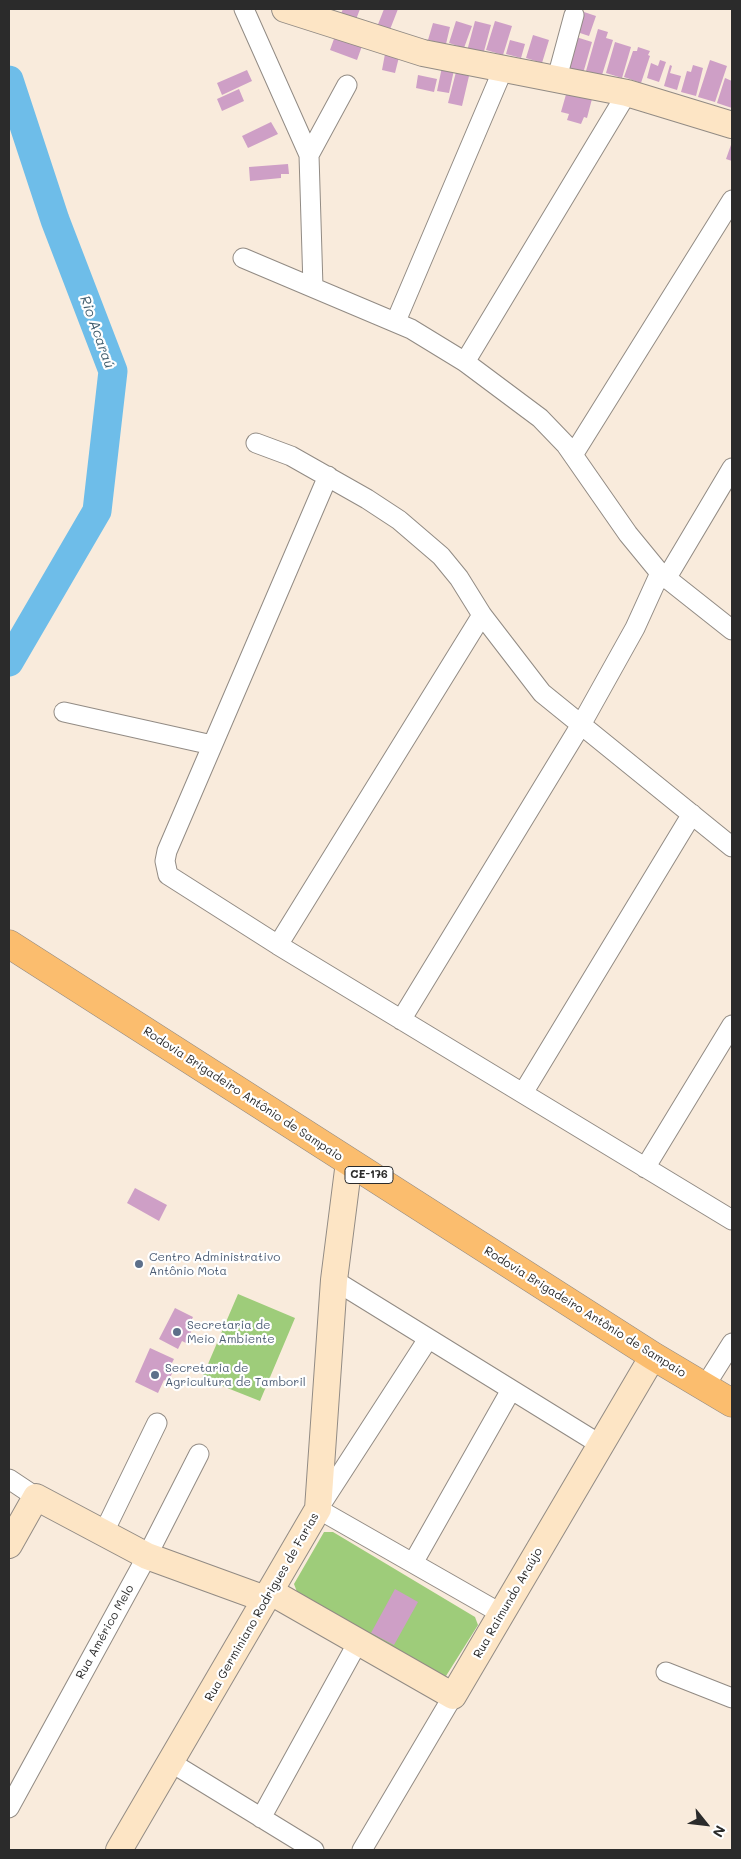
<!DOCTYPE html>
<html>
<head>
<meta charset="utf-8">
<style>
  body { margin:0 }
  #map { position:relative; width:741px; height:1859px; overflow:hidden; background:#f9ebdc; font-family:Mali,sans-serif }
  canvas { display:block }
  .frame { position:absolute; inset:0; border:10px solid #2b2b2b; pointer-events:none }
  .north { position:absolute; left:681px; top:1799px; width:50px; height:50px; -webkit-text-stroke:4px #fff; paint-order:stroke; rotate:119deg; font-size:14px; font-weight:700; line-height:20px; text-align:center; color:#2b2b2b }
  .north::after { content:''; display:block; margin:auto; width:18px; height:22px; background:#2b2b2b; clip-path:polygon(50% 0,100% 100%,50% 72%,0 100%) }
</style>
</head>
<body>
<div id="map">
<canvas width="741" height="1859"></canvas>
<div class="frame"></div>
<div class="north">N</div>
</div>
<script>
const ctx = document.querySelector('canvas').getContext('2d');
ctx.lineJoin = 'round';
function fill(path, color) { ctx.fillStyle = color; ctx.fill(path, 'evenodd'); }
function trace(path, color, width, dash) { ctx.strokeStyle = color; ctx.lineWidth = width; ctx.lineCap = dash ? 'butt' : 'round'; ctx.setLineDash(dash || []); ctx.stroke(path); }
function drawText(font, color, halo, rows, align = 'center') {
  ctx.font = font + ' Mali,sans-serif'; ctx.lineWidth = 4.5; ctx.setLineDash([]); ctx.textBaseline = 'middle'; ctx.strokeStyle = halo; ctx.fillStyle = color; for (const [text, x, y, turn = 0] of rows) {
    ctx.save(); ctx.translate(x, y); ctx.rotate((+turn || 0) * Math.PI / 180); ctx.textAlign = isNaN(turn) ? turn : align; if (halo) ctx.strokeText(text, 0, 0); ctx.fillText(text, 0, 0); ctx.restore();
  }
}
fill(new Path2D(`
  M238 1294 295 1318 260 1401 202 1378Z
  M324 1532H333L475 1617 478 1625 446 1676 437 1678 297 1592 294 1584Z`), '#9ecc7a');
trace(new Path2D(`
  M9 80 55 220 113 371 97 511 9 662`), '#6ebde9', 29);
fill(new Path2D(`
  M343 9H360L355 22 340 16Z
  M384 9H398L389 32 377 27Z
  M584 12 596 16 589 36 577 32Z
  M456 21 472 26 464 48 449 43Z
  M475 21 491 25 483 55 467 51Z
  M495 21 512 26 503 55 486 50Z
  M433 23 450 27 446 44 428 40Z
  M598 29 608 32 606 38 613 40 602 75 586 71Z
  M533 35 549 40 542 63 526 58Z
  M335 36 362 46 357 60 330 50Z
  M576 37 592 42 582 77 566 73Z
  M510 40 525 44 521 58 506 54Z
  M615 42 631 47 622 78 606 73Z
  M638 47 650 51 648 55 650 56 641 83 624 77 633 51H637Z
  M385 54 399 57 395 73 382 70Z
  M660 60 666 62 659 82 647 78 651 63 658 66Z
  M710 60 727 66 715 102 698 97Z
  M670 65 672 66 670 73 681 76 677 90 664 86Z
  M693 65 703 68 696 96 681 92 687 71 691 72Z
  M442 67 454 70 449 93 437 91Z
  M247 70 252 81 222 95 217 83Z
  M456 72 469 76 462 106 448 103Z
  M418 75 437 79 434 92 416 88Z
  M725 78 732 81V108L717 103Z
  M239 89 244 101 222 111 217 99Z
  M567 91 592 99 587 118 584 117 581 124 567 120 569 114 561 112Z
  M271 122 278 134 248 148 242 136Z
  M732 142V161L726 159Z
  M288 164 289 174H281V178L250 181 249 167Z
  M135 1188 167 1205 159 1221 127 1203Z
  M175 1308 193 1317 190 1323 194 1325 186 1343 182 1341 178 1349 159 1339Z
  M150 1348 174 1359 170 1367 174 1369 168 1382 164 1380 158 1393 135 1382Z
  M395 1589 418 1602 394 1645 371 1633Z`), '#ce9fc6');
const street = new Path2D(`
  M244 9 309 155 313 287
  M557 78 574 15
  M309 155 347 85
  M243 258 411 329 465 362 540 418 566 445 628 534 660 573 732 630
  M396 321 504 67
  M465 362 627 93
  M256 443 291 456 367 499 399 520 441 556 459 578 482 615 542 693 732 847
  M573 455 732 200
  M328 476 167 851 165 861 168 875 278 945 732 1220
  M666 579 732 468
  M64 712 212 745
  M278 945 482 615
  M401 1020 582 723 635 628 660 573
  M523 1093 692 814
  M645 1168 732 1025
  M334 1280 601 1445
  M428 1339 318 1509 502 1614
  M705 1386 732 1343
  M9 1479 36 1497
  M103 1534 157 1423
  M413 1563 511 1390
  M666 1672 732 1698
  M172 1763 314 1850
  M9 1808 147 1556 199 1454
  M261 1818 358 1642
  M362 1850 453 1696`);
const secondary = new Path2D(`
  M285 9 423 53 627 93 732 125
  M9 1545 36 1497 147 1556 265 1599
  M271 1592 453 1696 653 1356
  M119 1850 318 1509 334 1280 349 1162`);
const primary = new Path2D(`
  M9 944 653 1356 732 1403`);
trace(street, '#928b84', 21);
trace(secondary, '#928b84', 28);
trace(primary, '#928b84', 29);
trace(street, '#fff', 19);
trace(secondary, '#fde5c5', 26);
trace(primary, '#fbbd6e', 28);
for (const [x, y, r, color] of [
  [139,1264,5,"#5c6f8a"],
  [177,1332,5,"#5c6f8a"],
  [155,1375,5,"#5c6f8a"]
]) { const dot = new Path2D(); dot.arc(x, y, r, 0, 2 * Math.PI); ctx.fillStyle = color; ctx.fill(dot); trace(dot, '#fff', 2); }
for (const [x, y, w] of [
  [369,1175,48]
]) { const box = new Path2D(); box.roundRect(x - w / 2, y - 8.5, w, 17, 4); ctx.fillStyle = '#fff'; ctx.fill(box); trace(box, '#2b2b2b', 1); }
drawText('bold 11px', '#2b2b2b', null, [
  ["CE-176",369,1175]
]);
drawText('12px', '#2b2b2b', '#fff', [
  ["Rodovia Brigadeiro Antônio de Sampaio",243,1094,33],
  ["Rodovia Brigadeiro Antônio de Sampaio",585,1312,32],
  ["Rua Raimundo Araújo",508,1603,-60],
  ["Rua Germiniano Rodrigues de Farias",262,1607,-60],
  ["Rua Américo Melo",105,1632,-61]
]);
drawText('12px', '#4e5e75', '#fff', [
  ["Centro Administrativo",149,1257],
  ["Antônio Mota",149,1271],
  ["Secretaria de",187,1325],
  ["Meio Ambiente",187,1339],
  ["Secretaria de",165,1368],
  ["Agricultura de Tamboril",165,1382]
], 'left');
drawText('italic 14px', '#425e6e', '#fff', [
  ["Rio Acaraú",97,332,70]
]);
</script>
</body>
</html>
